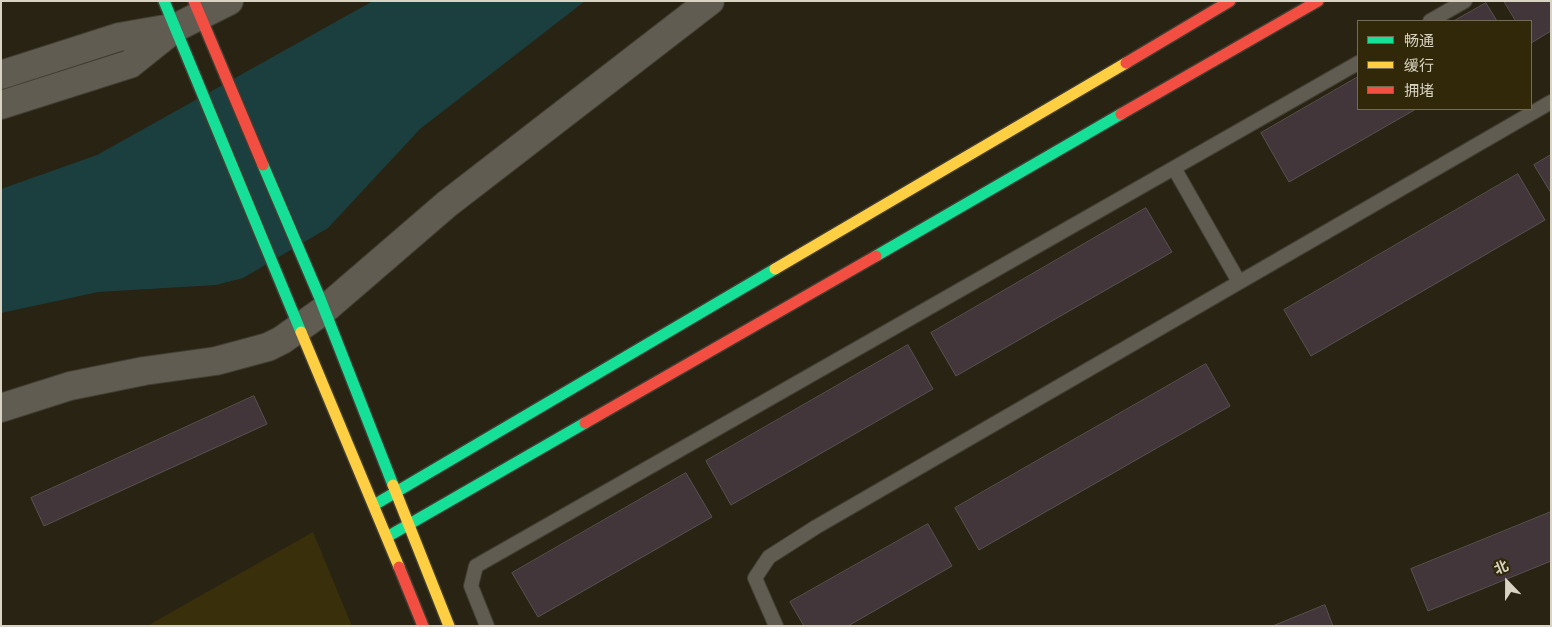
<!DOCTYPE html>
<html>
<head>
<meta charset="utf-8">
<style>
  body { margin:0 }
  #map { position:relative; width:1552px; height:627px; overflow:hidden; background:#282313; font-family:Signika,"Noto Sans SC",sans-serif }
  canvas { display:block }
  .frame { position:absolute; inset:0; border:2px solid #d9d3c3; pointer-events:none }
  .legend { position:absolute; left:1357px; top:20px; width:175px; height:90px; box-sizing:border-box; background:#31280a; border:1px solid #746c54; margin:0; padding:6px 9px; list-style:none; font-size:15px; color:#d9d3c3 }
  .legend li { display:flex; align-items:center; gap:10px; height:25px }
  .legend b { width:25px; border:1px solid #746c54 }
  .north { position:absolute; left:1482px; top:557px; width:50px; height:50px; -webkit-text-stroke:4px #31280a; paint-order:stroke; rotate:338deg; font-size:14px; font-weight:700; line-height:20px; text-align:center; color:#d9d3c3 }
  .north::after { content:''; display:block; margin:auto; width:18px; height:22px; background:#d9d3c3; clip-path:polygon(50% 0,100% 100%,50% 72%,0 100%) }
</style>
</head>
<body>
<div id="map">
<canvas width="1552" height="627"></canvas>
<div class="frame"></div>
<ul class="legend">
<li><b style="height:6px;background:#16e098"></b>畅通</li>
<li><b style="height:6px;background:#ffcf43"></b>缓行</li>
<li><b style="height:6px;background:#f24e42"></b>拥堵</li>
</ul>
<div class="north">北</div>
</div>
<script>
const ctx = document.querySelector('canvas').getContext('2d');
ctx.lineJoin = 'round';
function fill(path, color) { ctx.fillStyle = color; ctx.fill(path, 'evenodd'); }
function trace(path, color, width, dash) { ctx.strokeStyle = color; ctx.lineWidth = width; ctx.lineCap = dash ? 'butt' : 'round'; ctx.setLineDash(dash || []); ctx.stroke(path); }
fill(new Path2D(`
  M313 532 352 626H147Z`), '#3a2f0b');
fill(new Path2D(`
  M373 1H585L420 129 328 228 243 278 216 285 98 292 1 313V189L97 155Z`), '#1b3f3e');
const building = new Path2D(`
  M1504 1H1551V31L1531 43V21H1516Z
  M1486 3 1497 21H1454Z
  M1358 77V109H1416L1289 182 1261 133Z
  M1551 155V193L1534 165Z
  M1518 174 1545 220 1311 356 1284 310Z
  M1146 208 1172 252 956 376 931 333Z
  M908 345 933 389 731 505 706 461Z
  M1206 364 1230 406 979 550 955 508Z
  M254 396 267 424 44 526 31 498Z
  M686 473 712 517 538 617 512 573Z
  M1551 512V561L1428 611 1411 569Z
  M928 524 952 566 848 626H804L790 602Z
  M1325 605 1333 626H1273Z`);
fill(building, '#42363a');
trace(building, '#585250', 1);
const lane = new Path2D(`
  M1430 21 1465 1
  M1174 168 1239 282
  M487 626 471 586 476 566 1358 63
  M776 626 755 578 769 557 816 527 1551 102`);
const street = new Path2D(`
  M1 75 119 37 171 28
  M1 105 130 64 175 28 229 1
  M1 408 70 386 144 371 216 361 268 347 282 340 324 310 447 204 710 1`);
const fast = new Path2D(`
  M164 1 301 332
  M263 165 319 296 393 485
  M876 256 1121 114
  M374 505 775 269
  M387 537 585 423`);
const slow = new Path2D(`
  M775 269 1126 63
  M301 332 399 567
  M393 485 449 626`);
const jam = new Path2D(`
  M194 1 263 165
  M1126 63 1230 1
  M1121 114 1318 1
  M585 423 876 256
  M399 567 423 626`);
trace(lane, '#413d31', 16);
trace(street, '#413d31', 30);
trace(fast, '#413d31', 14);
trace(slow, '#413d31', 14);
trace(jam, '#413d31', 14);
trace(lane, '#605c51', 14);
trace(street, '#605c51', 28);
trace(fast, '#16e098', 11);
trace(slow, '#ffcf43', 11);
trace(jam, '#f24e42', 11);
</script>
</body>
</html>
